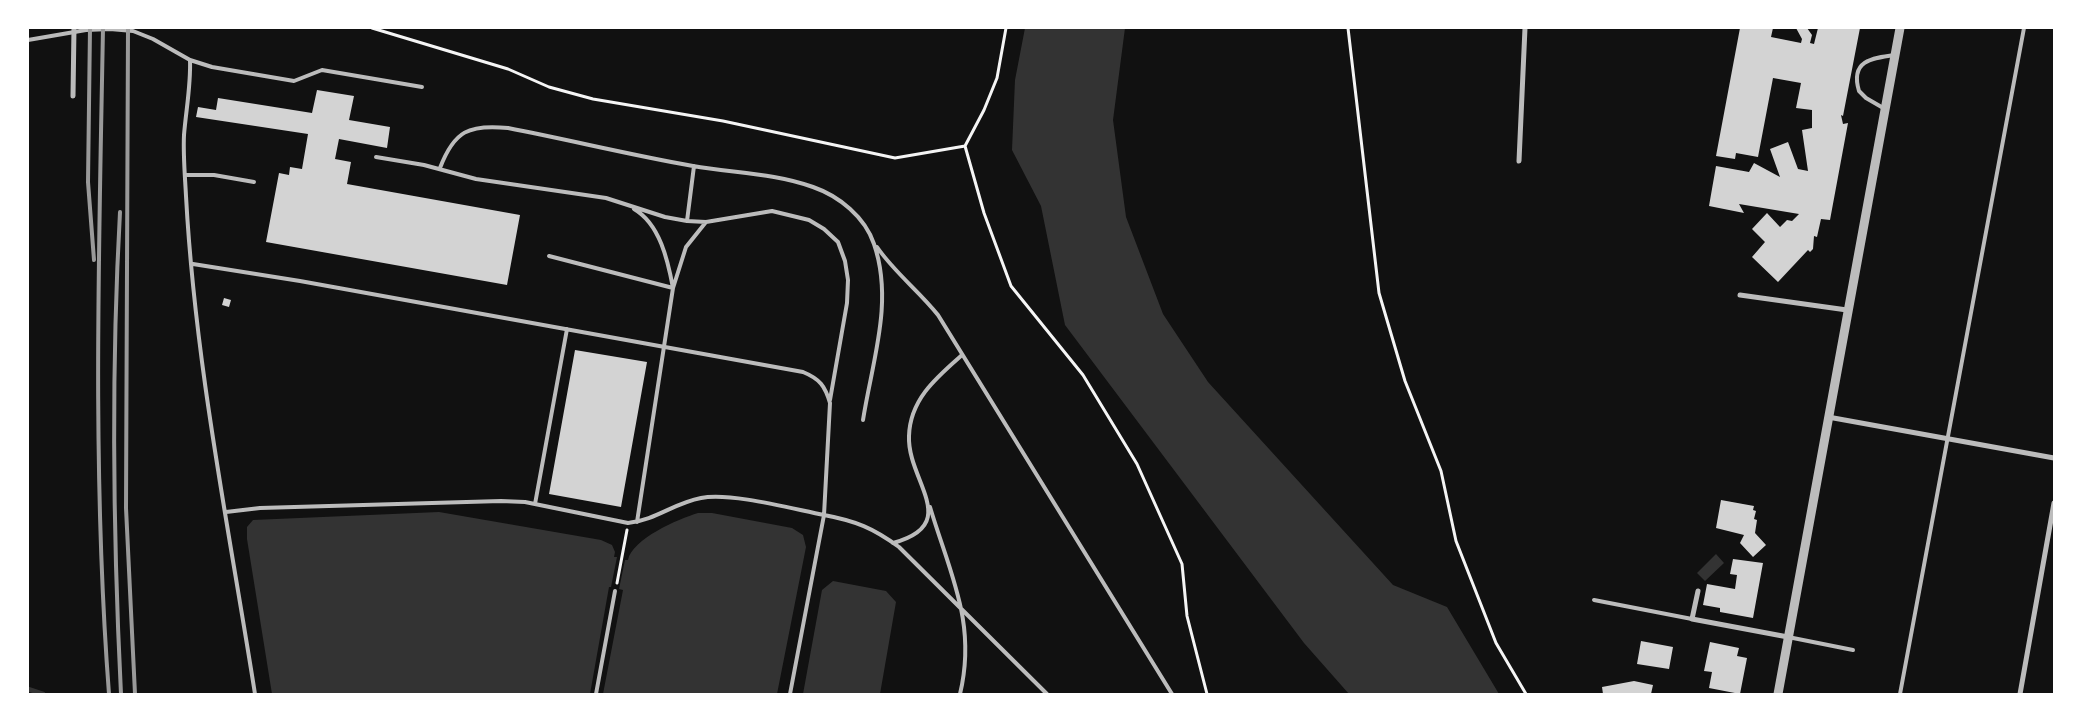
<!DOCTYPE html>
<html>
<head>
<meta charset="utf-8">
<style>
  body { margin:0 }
  #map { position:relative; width:2082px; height:722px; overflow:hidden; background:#111; font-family:Commissioner,sans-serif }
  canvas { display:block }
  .frame { position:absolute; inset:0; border:29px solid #fff; pointer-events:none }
</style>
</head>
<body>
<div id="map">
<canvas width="2082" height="722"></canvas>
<div class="frame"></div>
</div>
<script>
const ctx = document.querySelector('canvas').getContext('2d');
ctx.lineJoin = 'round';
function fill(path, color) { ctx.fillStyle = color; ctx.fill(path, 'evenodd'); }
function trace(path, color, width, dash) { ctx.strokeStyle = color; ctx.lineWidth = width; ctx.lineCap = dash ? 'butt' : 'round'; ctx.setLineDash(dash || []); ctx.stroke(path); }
fill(new Path2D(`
  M1025 28H1125L1113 120 1126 217 1163 314 1208 382 1393 585 1447 607 1499 694H1349L1304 643 1065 325 1041 206 1012 150 1015 80Z
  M439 512 601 540 612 545 615 552 614 557H617L611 587H609L590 694H272L247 539V527L253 520Z
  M698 513H712L792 528 803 535 806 547 777 694H603L623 590 619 589 625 560H628C632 539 678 519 698 513Z
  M1716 554 1724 563 1705 581 1697 573Z
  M833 581 886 591 896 602 880 694H803L822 590Z`), '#333');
trace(new Path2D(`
  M28 689 43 694`), '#333', 5);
fill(new Path2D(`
  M1740 28H1773L1771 37 1801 43 1802 39 1796 28H1807L1812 35 1810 43 1814 44 1818 28H1860L1843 116 1841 115 1843 124 1848 123 1830 220 1821 219 1817 237 1814 236 1813 249 1810 252 1808 250 1778 282 1752 257 1765 242 1752 229 1767 213 1780 227 1787 220 1792 221 1799 214 1739 204 1744 213 1709 206 1716 166 1749 172 1754 163 1780 177 1770 149 1788 142 1798 169 1808 171 1802 130 1812 128V110L1796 108 1801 83 1773 78 1758 157 1736 153 1735 159 1716 156Z
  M317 90 354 96 349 120 390 127 387 148 339 139 335 159 351 162 347 184 520 215 507 285 266 242 279 173 289 175 290 167 302 169 308 134 196 117 198 107 216 110 218 98 312 113Z
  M224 298 231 300 229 307 222 305Z
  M575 350 647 362 621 507 549 494Z
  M1721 500 1754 506 1753 510 1756 511 1754 519 1757 520 1755 533 1766 545 1753 557 1740 543 1744 535 1716 528Z
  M1733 559 1763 563 1753 618 1720 612V608L1703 605 1707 584 1735 589 1737 575 1730 574Z
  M1641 641 1673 647 1669 669 1637 664Z
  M1710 642 1739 648 1737 656 1747 658 1740 694 1709 688 1712 672 1704 671Z
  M1634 681 1653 685 1651 694H1603L1602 687Z`), '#d3d3d3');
trace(new Path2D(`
  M372 28 508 69 549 87 593 99 723 121 895 158 965 146 984 213 1011 286 1083 375 1137 464 1182 564 1187 616 1207 694
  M1348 28 1379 293 1405 381 1441 471 1456 541 1496 643 1526 694
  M965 146 984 110 997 78 1006 28
  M617 583 627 530`), '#f5f5f5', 3);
trace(new Path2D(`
  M28 40 86 30 110 29 133 31 153 39 190 60 212 67 294 81 322 70 422 87
  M190 60C191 85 186 110 184 135 183 155 185 176 186 196 195 363 229 529 255 694
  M1885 109 1866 98 1859 91C1850 61 1871 58 1895 55
  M376 157 424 165 476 179 606 198 665 217 687 221 706 222 772 211 809 220 824 229 838 242 845 261 848 280 847 303 830 400
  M440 168C454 131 469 124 508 128 570 140 631 155 693 166 732 173 775 173 813 187 839 196 865 217 874 244 894 302 872 362 863 420
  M186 175H214L254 182
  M634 209C660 224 668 261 673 288L637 522
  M687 221 694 166
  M877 247C894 272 919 291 938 315L1172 694
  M549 256 673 288 686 247 706 222
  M193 264 300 281 803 372C820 379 825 386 830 403L824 515C793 509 730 492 701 498 674 503 656 520 628 523L525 502 501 501 260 508 226 512
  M535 504 567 329
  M930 507C950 574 977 623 960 694
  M893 543C963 524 907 481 909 436 910 399 937 377 962 355
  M1594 600 1692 619
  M1788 637 1853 650
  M596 694 615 591
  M790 694 824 515C856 521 873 528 899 547L1047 694
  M1900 694 2024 28`), '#bcbcbc', 4);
trace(new Path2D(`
  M73 96 74 28
  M1519 161 1525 28
  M1740 295 1847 310
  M1828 417 2054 458
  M1698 591 1692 619 1788 637
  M2020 694 2054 503`), '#bcbcbc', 5);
trace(new Path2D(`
  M1778 694 1900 28`), '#bcbcbc', 9);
trace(new Path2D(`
  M90 28 88 182 94 260
  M103 28C99 249 92 473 109 694
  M128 28 126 508 135 694
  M120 212C111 373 113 534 121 694`), '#9a9a9a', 4);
</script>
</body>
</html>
